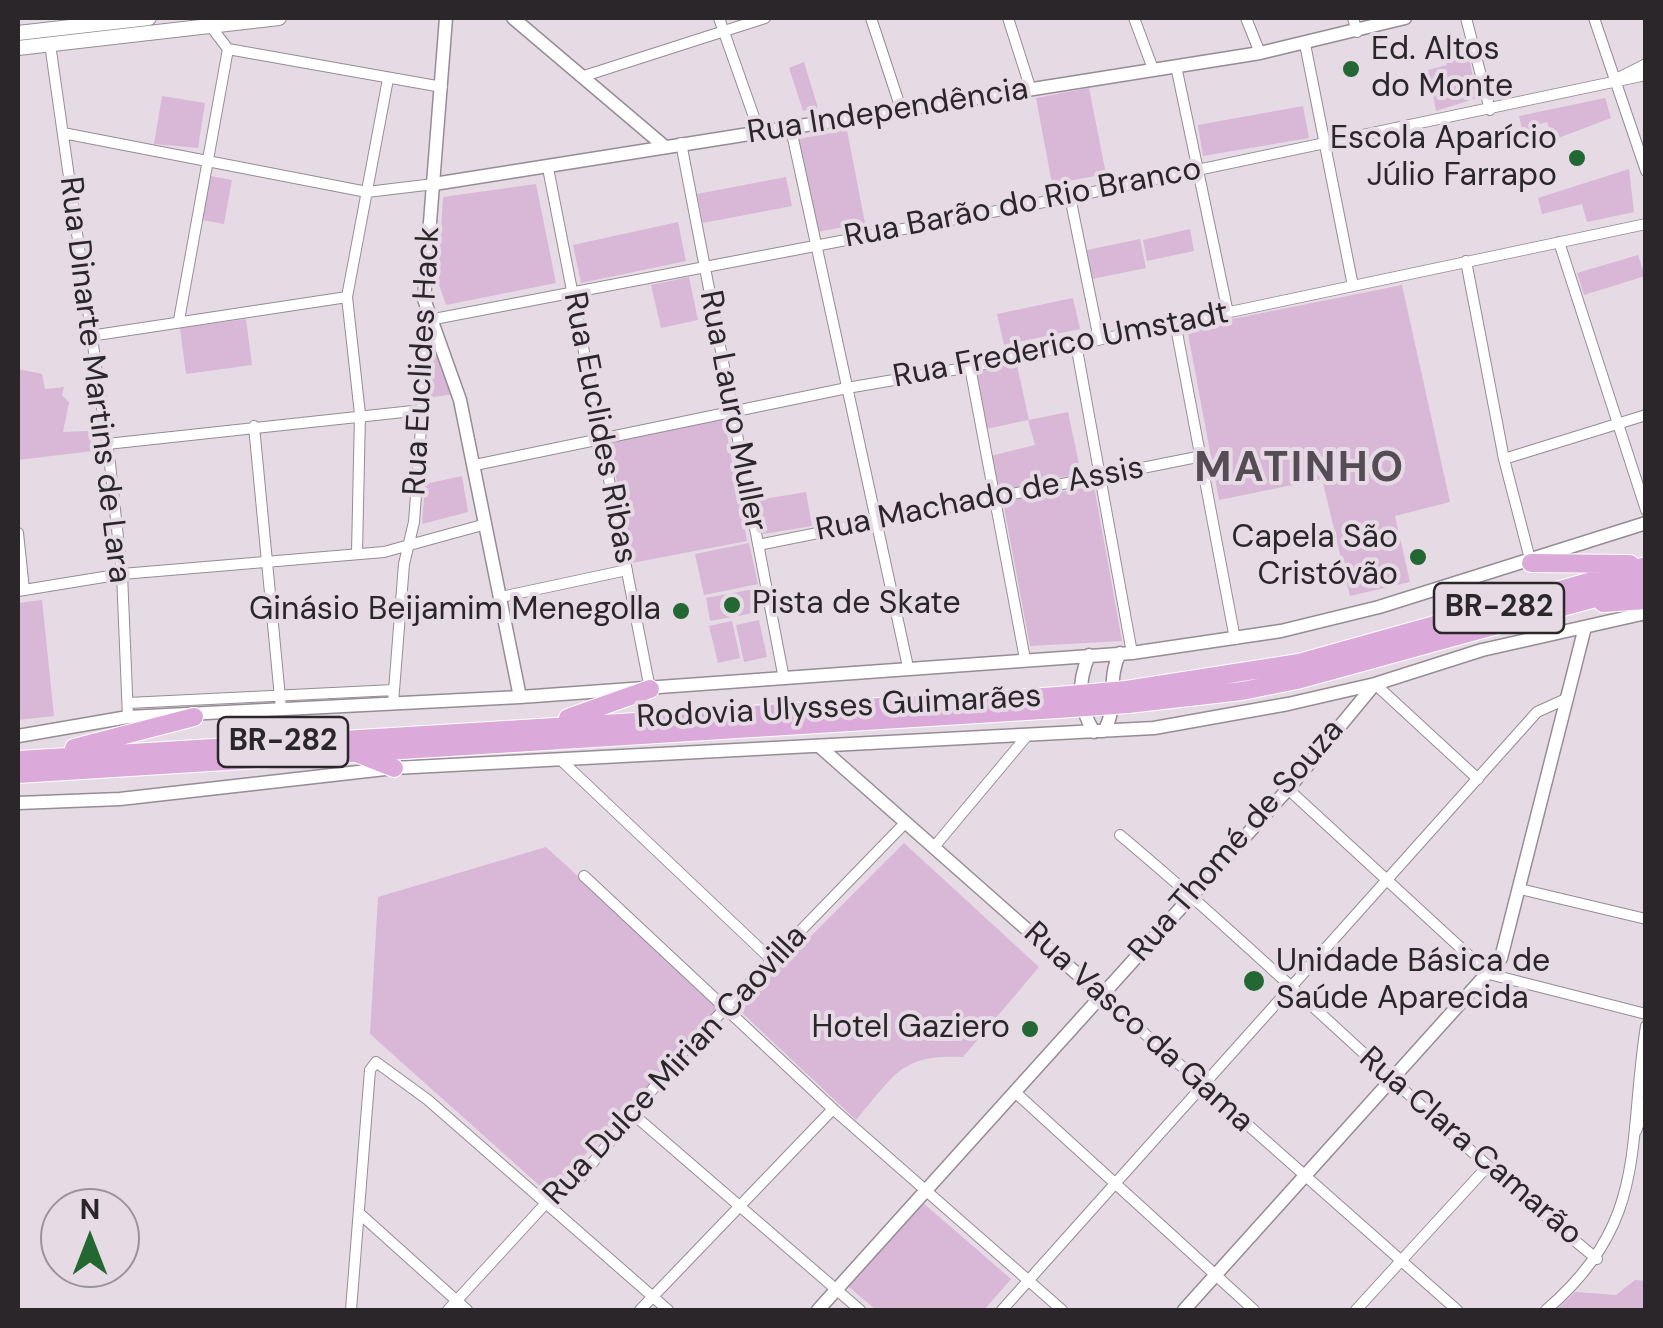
<!DOCTYPE html>
<html>
<head>
<meta charset="utf-8">
<style>
  body { margin:0 }
  #map { position:relative; width:1663px; height:1328px; overflow:hidden; background:#e6dbe5; font-family:"DM Sans",sans-serif }
  canvas { display:block }
  .frame { position:absolute; inset:0; border:20px solid #2a262a; pointer-events:none }
  .north { position:absolute; left:40px; top:1188px; width:100px; height:100px; box-sizing:border-box; background:#e6dbe5; border:2px solid #9b939a; border-radius:50%; rotate:0deg; font-size:28px; font-weight:700; line-height:40px; text-align:center; color:#2a262a }
  .north::after { content:''; display:block; margin:auto; width:35px; height:45px; background:#236732; clip-path:polygon(50% 0,100% 100%,50% 72%,0 100%) }
</style>
</head>
<body>
<div id="map">
<canvas width="1663" height="1328"></canvas>
<div class="frame"></div>
<div class="north">N</div>
</div>
<script>
const ctx = document.querySelector('canvas').getContext('2d');
ctx.lineJoin = 'round';
function fill(path, color) { ctx.fillStyle = color; ctx.fill(path, 'evenodd'); }
function trace(path, color, width, dash) { ctx.strokeStyle = color; ctx.lineWidth = width; ctx.lineCap = dash ? 'butt' : 'round'; ctx.setLineDash(dash || []); ctx.stroke(path); }
function drawText(font, color, halo, rows, align = 'center') {
  ctx.font = font + ' "DM Sans",sans-serif'; ctx.lineWidth = 8; ctx.setLineDash([]); ctx.textBaseline = 'middle'; ctx.strokeStyle = halo; ctx.fillStyle = color; for (const [text, x, y, turn = 0] of rows) {
    ctx.save(); ctx.translate(x, y); ctx.rotate((+turn || 0) * Math.PI / 180); ctx.textAlign = isNaN(turn) ? turn : align; if (halo) ctx.strokeText(text, 0, 0); ctx.fillText(text, 0, 0); ctx.restore();
  }
}
fill(new Path2D(`
  M1467 46 1477 98 1436 111 1428 70 1447 65 1444 51Z
  M804 62 818 108 803 111 789 68Z
  M1089 88 1106 174 1052 184 1036 98Z
  M162 96 205 103 198 148 154 144Z
  M1605 98 1611 118 1553 140 1547 122 1530 127 1534 144 1526 146 1519 116Z
  M1303 106 1309 138 1203 156 1198 125Z
  M847 130 865 223 817 232 798 139Z
  M1629 169 1634 212 1587 222 1582 204 1542 214 1538 198Z
  M210 176 232 180 224 224 202 220Z
  M786 177 792 206 703 223 697 194Z
  M536 184 556 283 446 305 438 282 443 197Z
  M678 222 686 261 581 283 573 245Z
  M1190 229 1194 251 1147 261 1143 240Z
  M1140 239 1146 268 1092 279 1087 250Z
  M1638 255 1645 276 1584 295 1577 273Z
  M689 277 698 320 661 328 651 285Z
  M1402 285 1450 502 1395 516 1410 582 1350 596 1322 479 1219 500 1187 328Z
  M1073 298 1080 329 1004 345 997 314Z
  M246 319 252 365 186 374 180 328Z
  M431 325 453 394 428 398Z
  M1016 361 1029 420 1068 412 1081 473 998 491 990 456 1035 445 1028 420 986 429 973 371Z
  M18 369 42 374 45 389 64 387 62 395 69 402 63 432 89 431 93 451 18 460Z
  M724 418 747 541 632 563 609 440Z
  M462 476 468 512 422 524 425 484Z
  M1094 486 1122 641 1030 646 1003 502Z
  M806 492 812 526 763 534 757 500Z
  M749 543 758 584 704 595 695 554Z
  M754 589 759 612 710 621 706 598Z
  M42 600 54 716 18 720V603Z
  M759 620 767 657 744 662 736 625Z
  M732 621 740 658 718 663 709 626Z
  M904 843 1039 967 963 1057C900 1054 895 1075 856 1120L738 1009Z
  M546 847 721 1007 549 1194 370 1034 378 897Z
  M922 1202 1011 1279 984 1310H876L848 1286Z
  M1635 1280 1645 1281V1310H1556L1575 1292 1616 1295Z`), '#d9b7d7');
const minor = new Path2D(`
  M719 18 760 134
  M871 18 901 109
  M1008 18 1031 90
  M1134 18 1153 69
  M1246 18 1260 53
  M1353 18 1357 32
  M1466 18 1490 110
  M1594 18 1646 171
  M212 28 228 49 442 87
  M50 44 110 464 122 574 128 717
  M1305 44 1353 286
  M1176 66 1228 313
  M581 77 765 18
  M1616 79 1646 64
  M791 129 908 667
  M63 133 367 192 434 184
  M681 143 784 679
  M548 168 650 689
  M1070 197 1099 339
  M1559 242 1646 510
  M1466 261 1504 459 1531 563
  M179 320 228 49
  M1175 322 1235 639
  M90 336 347 297
  M1076 344 1132 653
  M970 367 1025 659
  M254 426 281 708
  M107 444 422 410
  M1504 459 1646 415
  M475 465 847 388 970 367 1646 224
  M18 533 24 590
  M758 545 1202 456
  M357 553 360 414 347 297 388 79
  M18 591 122 574 384 552 486 524
  M501 597 627 570
  M1375 684 1478 779
  M128 703 394 690
  M393 703 404 564 414 522 429 320 1070 197 1646 75
  M563 762 774 962
  M1288 789 1489 974 1646 1014
  M1120 835C1283 972 1432 1124 1597 1259
  M934 847 1026 737
  M584 876 833 1109 1062 1310
  M1520 889 1646 919
  M1101 995 1457 1310
  M1016 1093 1254 1310
  M634 1115 860 1310
  M1636 1131 1646 1102
  M359 1213 467 1310
  M351 1310 370 1070 376 1062 428 1100 668 1310
  M448 1310 547 1202 581 1177 683 1052 905 823
  M640 1310 833 1109
  M1002 1310 1537 712 1568 698
  M1356 1310 1486 1168
  M1546 1310C1649 1222 1627 1146 1646 1026`);
const tertiary = new Path2D(`
  M446 18 424 299 460 400 520 697
  M513 18 664 146
  M434 184 1260 53 1405 18
  M1089 655C1077 684 1078 706 1094 732
  M1104 731C1119 706 1106 679 1120 653
  M18 736 128 717 520 697 1132 653 1281 631 1379 607 1646 523
  M819 746 1101 995
  M18 803 120 799 394 768 1154 728 1288 704 1375 684 1482 650 1646 613
  M818 1310 1288 789 1374 685
  M1184 1310 1501 958 1585 627`);
const secondary = new Path2D(`
  M18 33 149 18
  M18 48 279 18`);
const trunk = new Path2D(`
  M1531 563 1630 564
  M1603 603 1646 600
  M1126 690 1299 663 1646 566
  M1128 704 1242 691 1297 680 1646 584
  M568 718 650 689
  M74 748 194 717
  M356 753 394 768
  M18 760 1058 696
  M18 774 1058 709`);
trace(minor, '#968c95', 12);
trace(tertiary, '#968c95', 15);
trace(secondary, '#968c95', 16);
trace(trunk, '#fff', 20);
trace(minor, '#fff', 10);
trace(tertiary, '#fff', 12);
trace(secondary, '#fff', 14);
trace(trunk, '#dcaada', 18);
const trunkBridge = new Path2D(`
  M1058 696 1126 690
  M1058 709 1128 704`);
trace(trunkBridge, '#fff', 20, []);
trace(trunkBridge, '#dcaada', 18);
for (const [x, y, r, color] of [
  [1351,69,10,"#236732"],
  [1577,158,10,"#236732"],
  [1418,557,10,"#236732"],
  [732,605,10,"#236732"],
  [681,611,10,"#236732"],
  [1254,981,12,"#236732"],
  [1030,1029,10,"#236732"]
]) { const dot = new Path2D(); dot.arc(x, y, r, 0, 2 * Math.PI); ctx.fillStyle = color; ctx.fill(dot); trace(dot, '#e6dbe5', 4); }
for (const [x, y, w] of [
  [1499,608,130],
  [283,742,130]
]) { const box = new Path2D(); box.roundRect(x - w / 2, y - 25, w, 50, 8); ctx.fillStyle = '#e6dbe5'; ctx.fill(box); trace(box, '#2a262a', 2.5); }
drawText('bold 30px', '#2a262a', null, [
  ["BR-282",1499,608],
  ["BR-282",283,742]
]);
drawText('32px', '#2a262a', '#e6dbe5', [
  ["Ed. Altos",1371,51,"left"],
  ["do Monte",1371,88,"left"],
  ["Escola Aparício",1557,140],
  ["Júlio Farrapo",1557,177],
  ["Capela São",1398,539],
  ["Cristóvão",1398,576],
  ["Pista de Skate",752,605,"left"],
  ["Ginásio Beijamim Menegolla",661,611],
  ["Unidade Básica de",1276,963,"left"],
  ["Saúde Aparecida",1276,1000,"left"],
  ["Hotel Gaziero",1010,1029]
], 'right');
drawText('32px', '#2a262a', '#e6dbe5', [
  ["Rua Independência",888,112,-9],
  ["Rua Barão do Rio Branco",1023,204,-11],
  ["Rua Frederico Umstadt",1061,346,-11],
  ["Rua Euclides Hack",423,361,-87],
  ["Rua Dinarte Martins de Lara",94,380,83],
  ["Rua Lauro Muller",732,411,79],
  ["Rua Euclides Ribas",599,428,79],
  ["Rua Machado de Assis",980,500,-11],
  ["Rodovia Ulysses Guimarães",839,708,-3],
  ["Rua Thomé de Souza",1237,841,-49],
  ["Rua Vasco da Gama",1138,1028,42],
  ["Rua Dulce Mirian Caovilla",676,1066,-47],
  ["Rua Clara Camarão",1470,1147,41]
]);
ctx.letterSpacing = '2.5px';
drawText('bold 42px', '#554c55', '#e6dbe5', [
  ["MATINHO",1300,470]
]);
ctx.letterSpacing = '0px';
</script>
</body>
</html>
